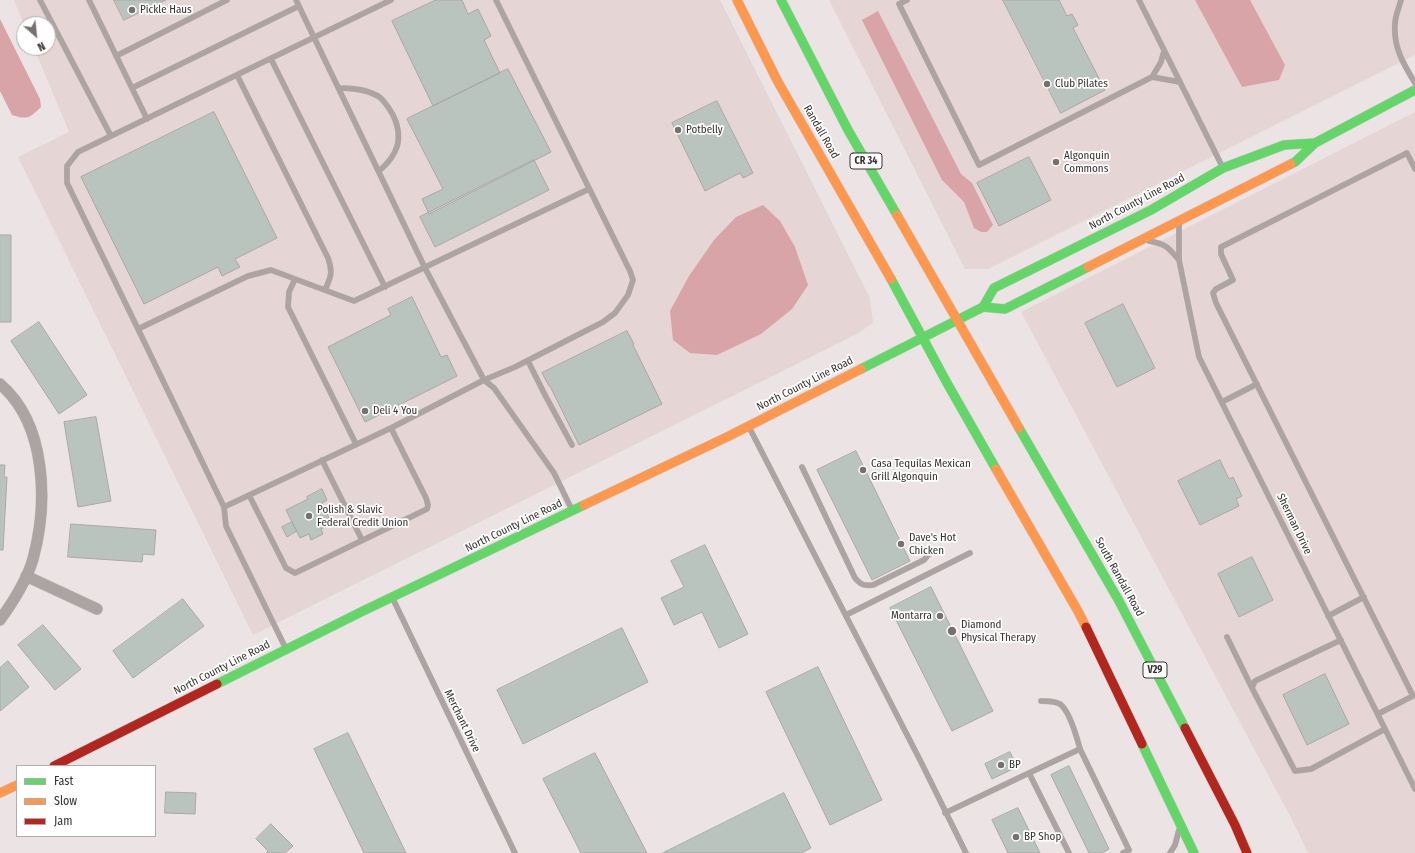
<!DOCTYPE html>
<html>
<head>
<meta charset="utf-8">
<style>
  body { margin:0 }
  #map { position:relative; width:1415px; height:853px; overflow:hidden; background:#ece4e4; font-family:"Fira Sans Condensed",sans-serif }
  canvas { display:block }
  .legend { position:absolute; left:16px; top:765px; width:140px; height:72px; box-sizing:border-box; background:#fff; border:1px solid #afadad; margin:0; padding:5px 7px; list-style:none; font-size:12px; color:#383232 }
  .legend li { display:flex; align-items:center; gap:8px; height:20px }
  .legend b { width:20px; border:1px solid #afadad }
  .north { position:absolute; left:16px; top:16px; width:40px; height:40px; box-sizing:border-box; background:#fff; border:1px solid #afadad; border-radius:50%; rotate:153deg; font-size:11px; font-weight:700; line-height:16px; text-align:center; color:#383232 }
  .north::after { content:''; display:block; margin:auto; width:14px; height:18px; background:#777070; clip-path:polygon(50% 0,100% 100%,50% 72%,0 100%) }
</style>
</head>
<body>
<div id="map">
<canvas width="1415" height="853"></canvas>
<ul class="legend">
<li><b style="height:5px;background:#63d668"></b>Fast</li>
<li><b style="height:5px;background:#ff974d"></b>Slow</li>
<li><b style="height:5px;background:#b3261e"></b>Jam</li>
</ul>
<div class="north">N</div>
</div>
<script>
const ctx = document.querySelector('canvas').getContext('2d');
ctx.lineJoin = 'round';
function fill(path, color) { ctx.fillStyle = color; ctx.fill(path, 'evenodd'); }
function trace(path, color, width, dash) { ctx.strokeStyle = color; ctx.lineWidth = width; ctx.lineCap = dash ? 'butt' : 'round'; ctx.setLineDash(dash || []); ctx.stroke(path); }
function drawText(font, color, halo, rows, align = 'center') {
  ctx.font = font + ' "Fira Sans Condensed",sans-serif'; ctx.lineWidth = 3.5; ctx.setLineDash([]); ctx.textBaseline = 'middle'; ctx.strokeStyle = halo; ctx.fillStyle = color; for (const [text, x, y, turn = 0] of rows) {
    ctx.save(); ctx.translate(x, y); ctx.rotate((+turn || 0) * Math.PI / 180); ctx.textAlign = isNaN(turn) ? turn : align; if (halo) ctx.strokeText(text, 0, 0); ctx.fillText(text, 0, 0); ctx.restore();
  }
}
fill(new Path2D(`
  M14 0H720L870 298 873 323 857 334 253 635 18 157 69 132 34 48H48V24L24 25Z
  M829 0H1415V55L988 269H965Z
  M1415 112V853H1308L1291 818 1021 312Z`), '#e6d5d5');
fill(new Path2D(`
  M1195 0H1250L1285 65 1279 80 1242 87Z
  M878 11 961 174 972 183 993 225 987 232H981L974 228 964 202 942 180 862 20Z
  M0 19 40 99 41 107C30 118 27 120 12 115L0 91Z
  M763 205 780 221 795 247 808 285 792 309 761 334 717 355 690 353 673 340 670 311 689 276 714 240 736 217Z`), '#d8a4a7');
const building = new Path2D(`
  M114 0H166L124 20Z
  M436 0H462L468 14 478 9 491 36 484 40 500 73 433 106 392 21Z
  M1003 0H1059L1067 16 1072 14 1078 25 1073 28 1105 90 1061 113Z
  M508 69 551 152 429 214 422 199 443 189 407 119Z
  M717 101 753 173 743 178 740 173 705 191 672 123Z
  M214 112 277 238 235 259 240 267 222 276 218 267 144 304 81 177Z
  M1029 157 1051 200 999 226 977 183Z
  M534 160 549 190 435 247 420 217Z
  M0 235H11V322H0Z
  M412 297 441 357 447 355 457 376 365 422 328 347 391 315 388 309Z
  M1123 304 1155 368 1117 387 1085 323Z
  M39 322 87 395 59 414 11 341Z
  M627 331 634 344 633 345 662 404 579 445 550 386H549L542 373Z
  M96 417 111 501 78 507 64 422Z
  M856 451 910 561 872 580 817 470Z
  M1220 460 1229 479 1233 477 1242 496 1236 499 1239 506 1200 525 1178 481Z
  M0 465H5L4 477H7L3 550H0Z
  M322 489 327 500 322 503 332 524 321 529 323 534 311 540 309 534 300 538 286 510 308 499 307 497Z
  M292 522 297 531 287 537 282 527Z
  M71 524 156 530 154 555 143 554 142 562 68 557Z
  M705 545 748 634 719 648 702 612 674 625 661 598 684 587 671 561Z
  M1252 557 1273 600 1239 617 1218 574Z
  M931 587 993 711 952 731 890 608Z
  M183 599 204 626 133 678 113 651Z
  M43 625 81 669 55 690 18 645Z
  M622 628 648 682 523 744 497 690Z
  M8 661 29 687 0 711V668Z
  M818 667 882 800 830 825 766 692Z
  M1325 674 1349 724 1307 745 1283 695Z
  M348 733 406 853H364L314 749Z
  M1010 752 1017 767 992 779 985 764Z
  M595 753 647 853H581L543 779Z
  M1069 766 1109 849 1102 853H1089L1051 775Z
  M166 792 196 793 195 814 165 813Z
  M784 793 811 848 801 853H663Z
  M1018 808 1040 853H1008L992 820Z
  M271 824 293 846 285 853H266L268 851 256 839Z`);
fill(building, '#b9c4bf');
trace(building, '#a9a8a7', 1);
const lane = new Path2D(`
  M40 0 111 136
  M89 0 147 119
  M296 0 425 268 484 380 494 388 554 473 572 510
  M907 0 899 4 979 165 1152 77 1161 62 1164 51
  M1139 0 1223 168
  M1401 0C1399 8 1395 16 1395 24 1393 47 1404 65 1415 83
  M116 56 227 0
  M271 59 385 287
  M237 75 328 258C333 272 331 277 325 290
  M1152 77 1180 82
  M132 88 299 6
  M339 88C351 88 366 89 378 96 384 100 389 108 393 115 404 138 398 155 379 171
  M1179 223V260L1199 357 1415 789
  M1149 241C1166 244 1168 247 1179 260
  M295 279 289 292 288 307 356 444
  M138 329 67 183V166L78 152 391 0
  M528 361 545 395 572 445
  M1222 402 1257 384
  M749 427 921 762 966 853
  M322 460 362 540
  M802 467 855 578C861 585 864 586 873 585L924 560 929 554
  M249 495 286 568 295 573 427 509 428 505 426 498 391 428
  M224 507 138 329 248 276 271 270 354 301 589 189
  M393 599 515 853
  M846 615 970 553
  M1328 616 1364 597
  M1227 637 1252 688
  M1341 640 1255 681 1252 688 1295 771 1311 769 1385 729
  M286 649 226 526 224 507 391 428 484 380 515 367 603 322 615 313 628 295 633 280 630 271 496 0
  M1413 696 1216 303 1213 293 1216 289 1233 280 1221 254V247L1407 153 1415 169
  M1041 701C1047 701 1055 701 1060 704 1070 711 1077 738 1080 749
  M1378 714 1415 695
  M1029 773 1080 749 1129 850 1123 853
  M945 813 1029 773 1069 853
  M1170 853 1175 845 1179 830`);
const street = new Path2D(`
  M0 384C47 424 48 504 33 559 27 580 13 602 0 620
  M26 576 97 609`);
const fast = new Path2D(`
  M781 0 848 130 897 215
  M1291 164 1295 162 1315 143 1415 90
  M891 279 947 383 996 469
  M983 307 994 288 1151 210 1223 168 1284 145 1315 143
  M861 369 983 307 1005 309 1088 267
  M1019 428 1119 601 1185 728
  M217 684 363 611 584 505
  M1142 744 1194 853`);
const slow = new Path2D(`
  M737 0 778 82 891 279
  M897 215 1019 428
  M1088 267 1291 164
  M996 469 1079 613 1086 627
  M584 505 729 436 861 369
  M0 793 17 785`);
const jam = new Path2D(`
  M1086 627 1142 744
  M1185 728 1235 825 1247 853
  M54 766 217 684`);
trace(lane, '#c7c1c1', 6);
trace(street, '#c7c1c1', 12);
trace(fast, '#c7c1c1', 10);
trace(slow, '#c7c1c1', 10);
trace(jam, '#c7c1c1', 10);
trace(lane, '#ada3a3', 5.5);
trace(street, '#ada3a3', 11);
trace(fast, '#63d668', 9);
trace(slow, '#ff974d', 9);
trace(jam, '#b3261e', 9);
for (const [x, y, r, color] of [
  [132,10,4,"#777070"],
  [1047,84,4,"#777070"],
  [678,130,4,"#777070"],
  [1056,162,4,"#777070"],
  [365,411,4,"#777070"],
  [863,470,4,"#777070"],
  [309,516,4,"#777070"],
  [901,544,4,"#777070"],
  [940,616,4,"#777070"],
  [952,631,5,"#777070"],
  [1001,765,4,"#777070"],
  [1016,837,4,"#777070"]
]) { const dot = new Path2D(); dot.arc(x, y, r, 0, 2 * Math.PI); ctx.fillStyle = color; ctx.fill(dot); trace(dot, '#fff', 1.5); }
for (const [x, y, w] of [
  [866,161,32],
  [1155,670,24]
]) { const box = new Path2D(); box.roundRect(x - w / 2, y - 8, w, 16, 3); ctx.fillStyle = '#fff'; ctx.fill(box); trace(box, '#383232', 1); }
drawText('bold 10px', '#383232', null, [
  ["CR 34",866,161],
  ["V29",1155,670]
]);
drawText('11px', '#383232', '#fff', [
  ["Pickle Haus",140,10],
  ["Club Pilates",1055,84],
  ["Potbelly",686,130],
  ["Algonquin",1064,156],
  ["Commons",1064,169],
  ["Deli 4 You",373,411],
  ["Casa Tequilas Mexican",871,464],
  ["Grill Algonquin",871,477],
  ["Polish & Slavic",317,510],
  ["Federal Credit Union",317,523],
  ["Dave's Hot",909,538],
  ["Chicken",909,551],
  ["Montarra",932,616,"right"],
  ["Diamond",961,625],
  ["Physical Therapy",961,638],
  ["BP",1009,765],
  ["BP Shop",1024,837]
], 'left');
drawText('11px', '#383232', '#fff', [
  ["Randall Road",821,132,60],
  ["North County Line Road",1137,202,-28],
  ["North County Line Road",805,384,-27],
  ["Sherman Drive",1294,524,64],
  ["North County Line Road",514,526,-26],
  ["South Randall Road",1119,577,61],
  ["North County Line Road",222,668,-27],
  ["Merchant Drive",462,721,64]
]);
</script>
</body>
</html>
